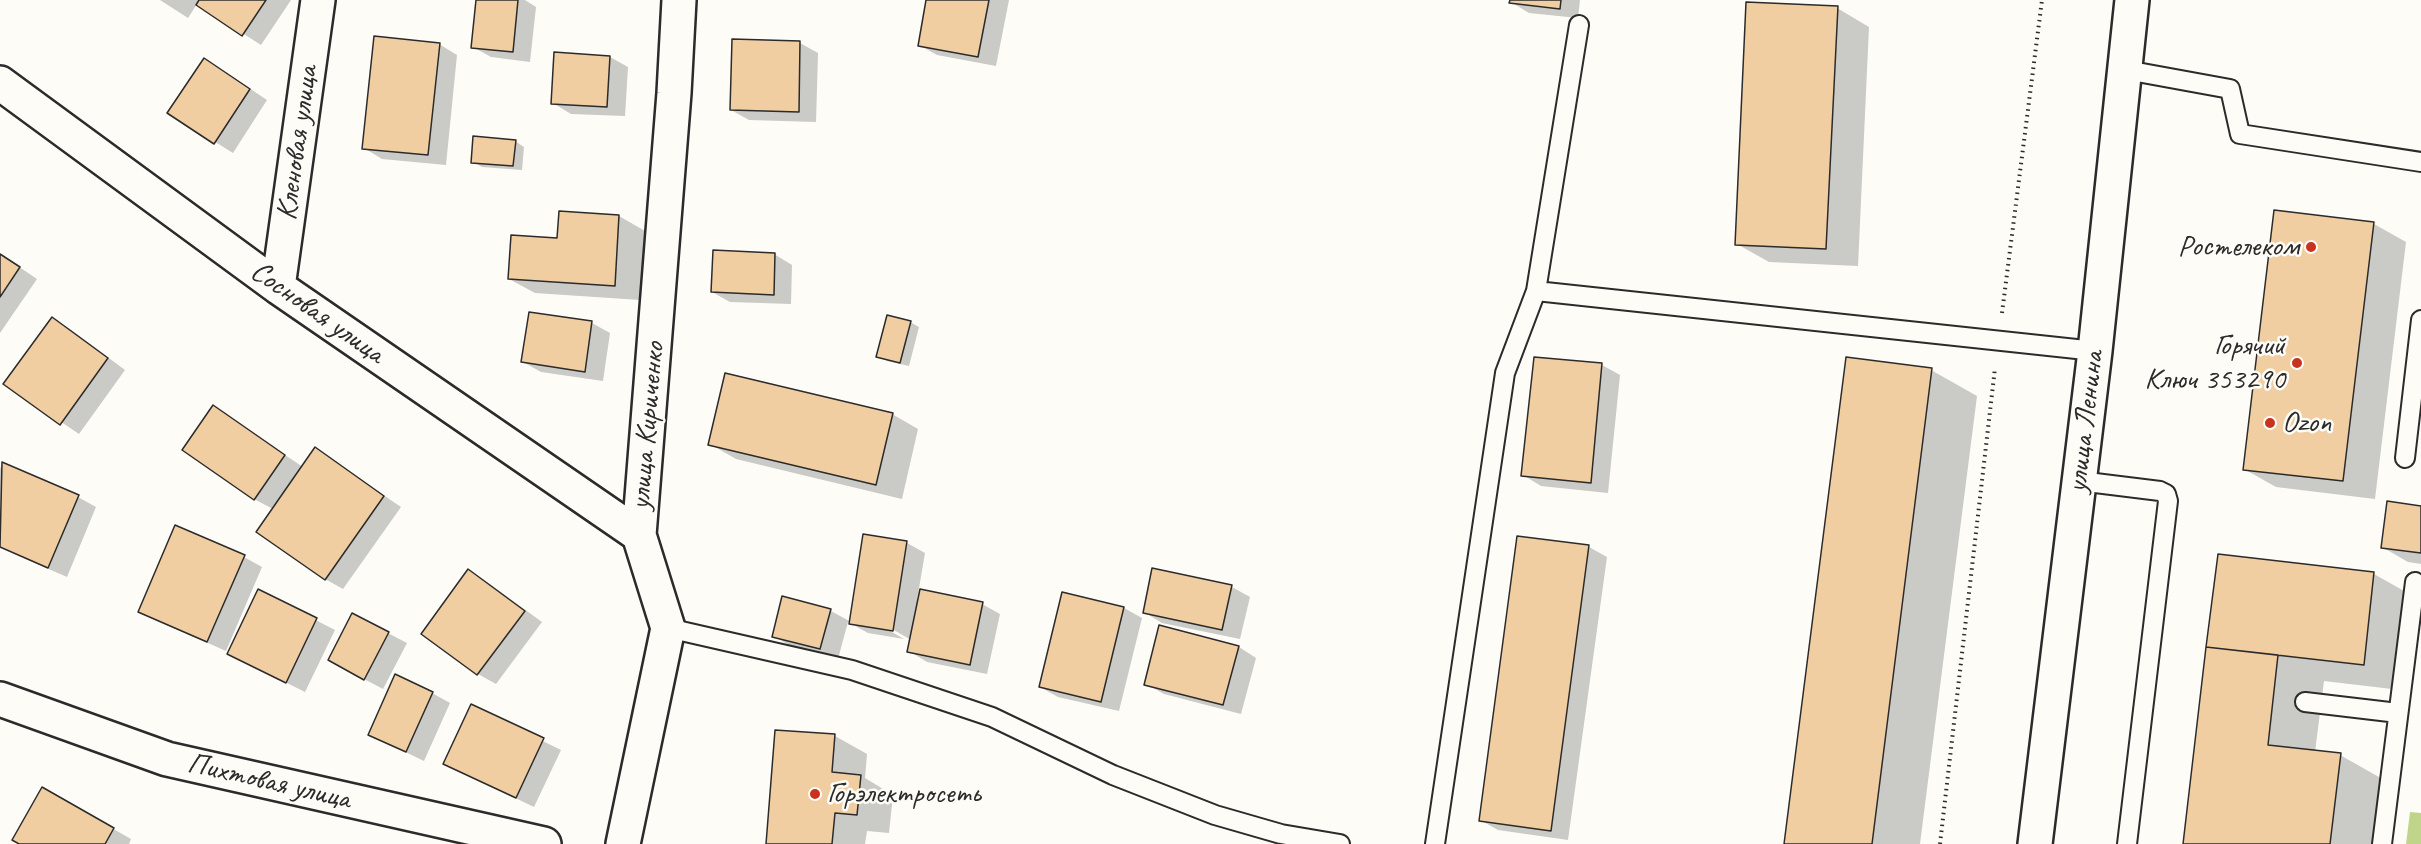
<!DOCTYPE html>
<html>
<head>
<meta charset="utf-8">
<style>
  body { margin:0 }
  canvas { display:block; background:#fdfcf7 }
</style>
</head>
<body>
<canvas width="2421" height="844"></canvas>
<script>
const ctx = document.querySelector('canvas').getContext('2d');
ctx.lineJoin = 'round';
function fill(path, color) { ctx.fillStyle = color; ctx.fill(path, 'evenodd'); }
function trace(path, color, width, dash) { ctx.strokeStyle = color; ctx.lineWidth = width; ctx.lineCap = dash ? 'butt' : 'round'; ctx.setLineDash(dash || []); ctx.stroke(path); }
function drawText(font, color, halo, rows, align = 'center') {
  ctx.font = font + ' Caveat,sans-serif'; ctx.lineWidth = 5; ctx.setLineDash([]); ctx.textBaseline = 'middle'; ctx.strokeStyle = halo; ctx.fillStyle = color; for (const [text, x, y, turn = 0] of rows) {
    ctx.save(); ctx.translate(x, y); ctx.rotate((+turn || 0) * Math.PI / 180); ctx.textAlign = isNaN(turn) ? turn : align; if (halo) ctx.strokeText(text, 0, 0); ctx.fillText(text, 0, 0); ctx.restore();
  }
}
fill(new Path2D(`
  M2410 812 2421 813V844H2406Z`), '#c1d58a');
fill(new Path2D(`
  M160 0H291L261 45 197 4 188 18Z
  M478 0H525L536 7 530 62 491 57 473 47Z
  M928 0H1009L996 66 937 55 919 45Z
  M1511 0H1580L1578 18 1529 13 1511 2Z
  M1837 8 1869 27 1858 266 1769 262 1737 244Z
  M800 43 818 53 816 122 749 120 731 110Z
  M439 44 457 55 446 165 382 159 364 148Z
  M610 57 628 67 625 116 571 114 553 103Z
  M222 70 267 100 233 153 169 113Z
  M515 141 524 147 522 170 482 167 473 162Z
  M619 216 645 231 640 300 535 293 509 279Z
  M2374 224 2406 242 2375 499 2276 487 2244 469Z
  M0 254 37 279 0 333Z
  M774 254 792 265 791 304 730 302 712 292Z
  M52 319 70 329 125 370 79 434 5 384Z
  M910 322 919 327 909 366 887 361 878 356Z
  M592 323 610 333 603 381 541 372 523 362Z
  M1535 358 1602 365 1620 375 1608 493 1541 486 1523 475Z
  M1931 370 1977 396 1920 844H1786Z
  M213 407 303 467 316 449 401 507 343 589 325 579 273 509 254 499Z
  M892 414 918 429 902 499 736 459 710 444Z
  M2 464 78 497 96 507 67 577 0 548V469Z
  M2421 507V564L2408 562 2382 547Z
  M1519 537 1589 547 1607 557 1568 840 1498 830 1480 820Z
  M907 543 925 553 917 600 982 604 1000 614 987 674 927 662 909 651 911 640 887 626 885 628 904 639 868 633 848 622 838 659 791 646 773 636 783 598 831 611 851 622Z
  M2219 556 2374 574 2420 600 2409 691 2324 681 2315 752 2340 755 2386 781 2379 844H2184Z
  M244 557 262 567 226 651 158 621 140 611Z
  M1154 570 1232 587 1250 597 1240 639 1162 623 1144 612Z
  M469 571 487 582 542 622 496 684 478 674 423 633Z
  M259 591 335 630 305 692 229 654Z
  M1124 608 1142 618 1119 711 1058 697 1040 687Z
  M353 615 407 643 383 689 347 670Z
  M1239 647 1256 658 1241 714 1164 694 1146 684Z
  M432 693 450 703 424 761 370 735Z
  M472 706 561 750 534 807 463 773Z
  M835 736 867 754 865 778 893 795 889 833 867 831 865 844H768Z
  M43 789 131 839 129 844H22Z`), '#0003');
const building = new Path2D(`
  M199 0H266L242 36 196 5Z
  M476 0H518L513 52 471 48Z
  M926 0H989L978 57 918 46Z
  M1510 0H1561L1560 9 1509 3Z
  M1746 2 1838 6 1826 249 1735 245Z
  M374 36 440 43 428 155 362 149Z
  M732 39 800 41 799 112 730 110Z
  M554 52 610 56 607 107 551 104Z
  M204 58 250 89 214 144 167 113Z
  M473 136 516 140 513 166 471 163Z
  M2274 210 2374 222 2343 481 2243 470Z
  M559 211 619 215 615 286 508 279 511 235 557 238Z
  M713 250 775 253 774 295 711 292Z
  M0 254 20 267 0 297Z
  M529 312 592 321 585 372 521 362Z
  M887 315 911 321 900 363 876 357Z
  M52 317 108 358 60 425 3 384Z
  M1534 357 1602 363 1591 483 1521 476Z
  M1846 357 1932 368 1872 844H1784Z
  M725 373 893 413 876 485 708 445Z
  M213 405 285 455 254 500 182 450Z
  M315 447 384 496 325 580 256 532Z
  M2 462 79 495 48 568 0 547Z
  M2387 501 2421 506V553L2381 548Z
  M175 525 245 555 207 642 138 612Z
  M863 534 907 541 893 631 849 624Z
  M1517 536 1589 545 1551 831 1479 821Z
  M2218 554 2374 572 2364 665 2206 647Z
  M1152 568 1232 585 1222 630 1143 613Z
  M468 569 525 611 477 675 421 634Z
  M258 589 317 618 286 683 227 654Z
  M920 589 983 602 970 665 907 652Z
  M1062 592 1124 607 1101 702 1039 687Z
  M782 596 831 609 820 649 772 637Z
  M352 613 389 632 364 680 328 660Z
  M1159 625 1239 646 1223 705 1144 685Z
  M2206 647 2278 655 2268 745 2341 753 2330 844H2183Z
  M395 674 433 692 406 752 368 735Z
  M471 704 544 738 516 798 443 764Z
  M775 730 835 734 832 772 861 775 857 815 835 813 832 844H766Z
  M42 787 114 828 105 844H19L12 840Z`);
fill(building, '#f1cda2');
trace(building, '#2b2b2b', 1.5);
const service = new Path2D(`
  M2126 70 2230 89 2240 134 2421 162
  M1536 291 2095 351
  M2405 458 2421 320
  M2079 481 2160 491 2166 494 2168 501 2127 844
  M668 628 852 670 992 717 1113 775 1215 815 1281 834 1340 844
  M2305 702 2398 713
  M1435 844 1505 373 1536 291 1579 25
  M2382 844 2415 582`);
const minor = new Path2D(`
  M0 83 278 287 639 535
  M278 287 318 0
  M0 699 167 759 544 844
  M623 844 668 628 639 535 674 93 679 0`);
const tertiary = new Path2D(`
  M2035 844 2095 351 2132 0`);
trace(service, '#2b2b2b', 22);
trace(minor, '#2b2b2b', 38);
trace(tertiary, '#2b2b2b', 38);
trace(new Path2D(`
  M2002 313 2042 0
  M1940 844 1995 368`), '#2b2b2b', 4, [1.5, 4.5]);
trace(service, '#fdfcf7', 18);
trace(minor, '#fdfcf7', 33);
trace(tertiary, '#fdfcf7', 33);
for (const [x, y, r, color] of [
  [2311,247,6,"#c8321e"],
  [2297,363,6,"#c8321e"],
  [2270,423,6,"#c8321e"],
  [815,794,6,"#c8321e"]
]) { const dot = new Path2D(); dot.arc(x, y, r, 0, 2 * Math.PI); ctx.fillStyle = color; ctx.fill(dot); trace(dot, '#fdfcf7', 2); }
drawText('30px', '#2b2b2b', '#fdfcf7', [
  ["Кленовая улица",298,143,-82],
  ["Сосновая улица",317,313,35],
  ["улица Ленина",2086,422,-83],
  ["улица Кириченко",648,426,-85],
  ["Пихтовая улица",269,782,13]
]);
drawText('30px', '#2b2b2b', '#fdfcf7', [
  ["Ростелеком",2299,247],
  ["Горячий",2285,346],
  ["Ключ 353290",2285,380],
  ["Ozon",2282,423,"left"],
  ["Горэлектросеть",827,794,"left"]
], 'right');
</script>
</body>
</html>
